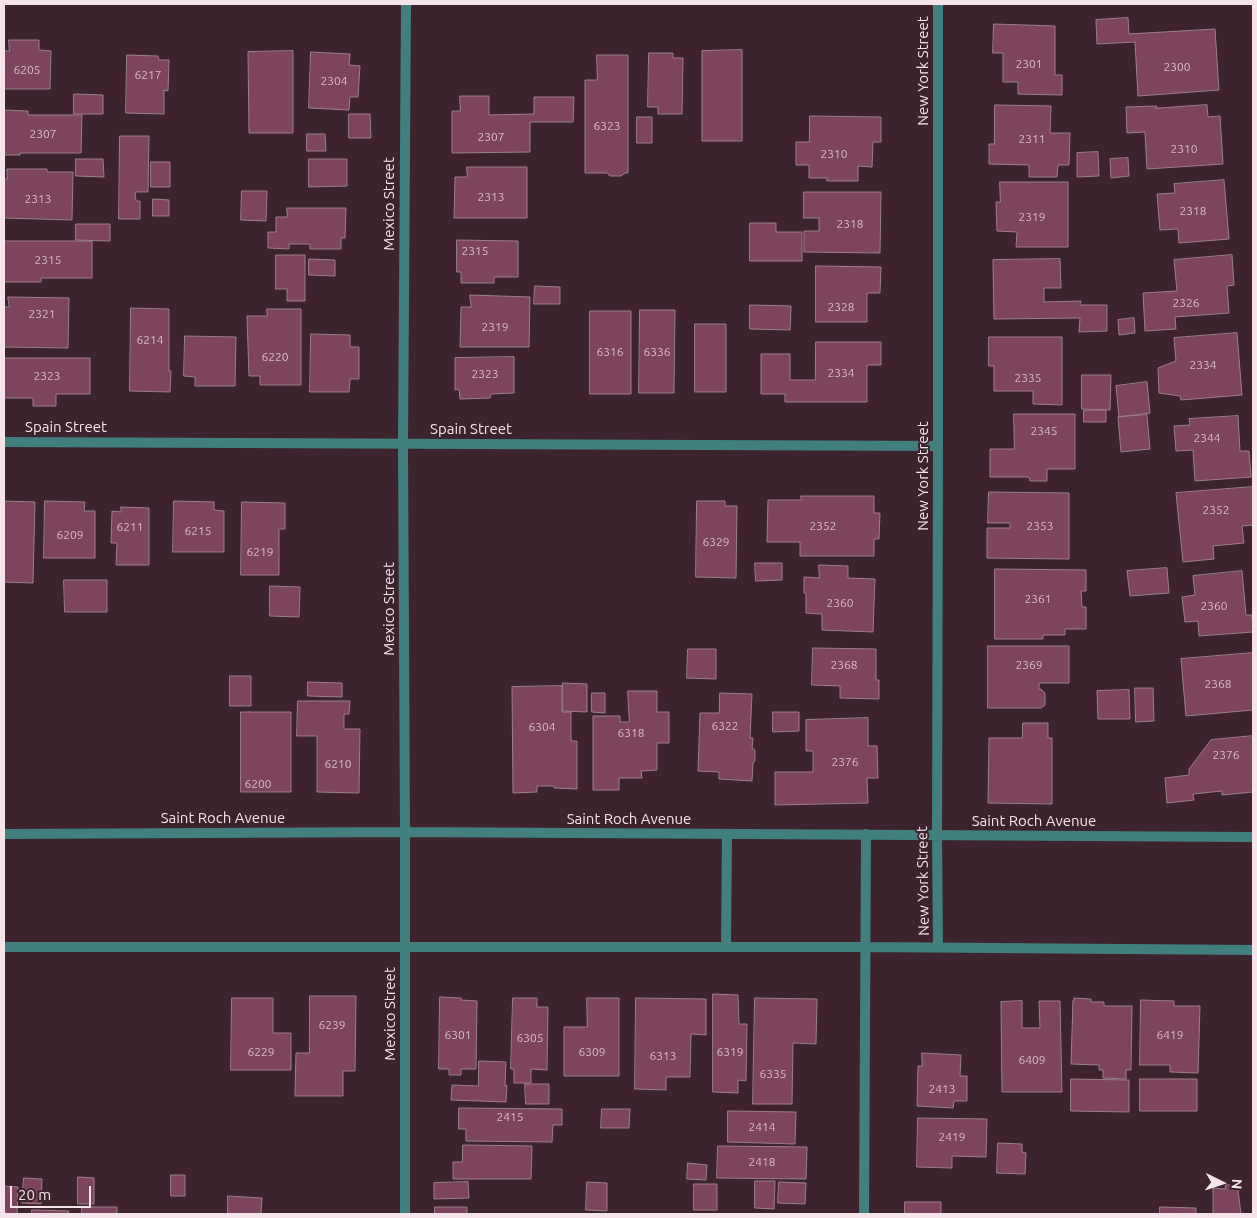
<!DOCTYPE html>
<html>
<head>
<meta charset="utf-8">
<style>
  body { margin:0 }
  #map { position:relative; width:1257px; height:1218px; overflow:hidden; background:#3c232d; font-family:Ubuntu,sans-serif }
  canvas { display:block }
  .frame { position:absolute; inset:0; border:5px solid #f5e4ea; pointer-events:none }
  .north { position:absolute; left:1197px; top:1158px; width:50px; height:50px; -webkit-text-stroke:4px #3c232d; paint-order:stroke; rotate:94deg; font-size:14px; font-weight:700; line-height:20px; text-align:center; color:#f5e4ea }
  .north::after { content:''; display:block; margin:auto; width:18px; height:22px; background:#f5e4ea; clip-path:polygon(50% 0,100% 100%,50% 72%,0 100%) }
  .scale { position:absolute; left:10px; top:1186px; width:81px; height:22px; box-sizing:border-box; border:2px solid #f5e4ea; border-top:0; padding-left:6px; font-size:15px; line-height:18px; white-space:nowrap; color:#f5e4ea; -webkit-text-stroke:4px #3c232d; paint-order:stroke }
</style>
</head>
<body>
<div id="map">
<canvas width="1257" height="1218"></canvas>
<div class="frame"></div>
<div class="north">N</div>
<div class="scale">20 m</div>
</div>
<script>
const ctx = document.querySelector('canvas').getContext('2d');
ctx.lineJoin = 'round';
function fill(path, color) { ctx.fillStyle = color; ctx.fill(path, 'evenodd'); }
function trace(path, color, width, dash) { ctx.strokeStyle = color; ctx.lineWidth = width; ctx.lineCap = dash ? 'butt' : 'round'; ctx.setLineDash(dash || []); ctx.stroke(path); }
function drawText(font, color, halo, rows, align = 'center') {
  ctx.font = font + ' Ubuntu,sans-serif'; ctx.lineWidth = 4; ctx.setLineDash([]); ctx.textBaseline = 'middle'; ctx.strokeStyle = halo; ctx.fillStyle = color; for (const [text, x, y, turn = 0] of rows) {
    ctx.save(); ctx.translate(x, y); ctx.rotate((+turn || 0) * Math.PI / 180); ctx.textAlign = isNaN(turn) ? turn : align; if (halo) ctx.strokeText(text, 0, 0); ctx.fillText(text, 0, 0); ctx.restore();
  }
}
const building = new Path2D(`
  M1128 18 1129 34 1215 29 1219 90 1138 96 1135 42 1097 44 1096 20Z
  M994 24 1055 26V75H1062V95L1018 94V82H1003V53H993Z
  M9 40H39V50L51 51 50 89H4V51H9Z
  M742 50V141H702V51Z
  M293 51V133H249L248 52Z
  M311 52 350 54 349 65 360 66 358 97H350L349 110 309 108Z
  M649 53H673V58H683L682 114H658V107H648Z
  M127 55 158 56 159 60H169L168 91 164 90V114L126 113Z
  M597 55H628V173H625L621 176H610L607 173H585V80H597Z
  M74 94 103 95V114H74Z
  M460 96H489V115L534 114V97H574L573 122H530V152L452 153V111H460Z
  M995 105 1051 106 1050 133H1070L1069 165H1058L1057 177H1029V165L989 164V144H994Z
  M1207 105 1208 117 1220 116 1223 164 1147 169 1145 132 1127 133 1126 107 1157 106 1156 108Z
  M4 110 28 111V115H82L81 153H20V155H4Z
  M349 114H370L371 138H349Z
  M810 116 881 117V142H873L872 167 858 166V181H827V178H809V165H796V142H809Z
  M637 117H652V143H637Z
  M307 134H325L326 151H307Z
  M120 136H149L148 192H135L136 201H140V219H119Z
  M1098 152 1099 176 1077 177V153Z
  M1128 158 1129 176 1111 178 1110 159Z
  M76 159H103L104 177 76 176Z
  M309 159H347V186L309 187Z
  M151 162H170V187H151Z
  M467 167H527V218H454L455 177H467Z
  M7 169H47V172H73L72 220 4 218V179H7Z
  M1224 180 1229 239 1179 243 1178 229 1160 230 1157 194 1175 193 1174 184Z
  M1000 182H1068V247H1016L1017 232 997 231 996 202H1000Z
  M242 191H267L266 221 241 220Z
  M804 192H881L880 253 804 252V231H819V218H804Z
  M153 199 169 200V216H153Z
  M287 208H346L345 238H341V249H310V244H289V249L268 248V232H276V217H287Z
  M750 223H776V232H802V261H750Z
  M76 224H110V241L76 240Z
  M457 240 518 241V277H494V283H461V272H457Z
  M4 241H92V278H41V282H4Z
  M276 255H305V301H287V289H276Z
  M1232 255 1234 285 1227 286 1229 313 1175 317 1176 329 1145 331 1143 293 1177 291 1174 260Z
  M309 259 335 260V276L309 275Z
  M1060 259 1061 288H1044V302L1081 301 1080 305H1107V331L1079 332 1080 318 994 319 993 260Z
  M816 266 881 267 880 293H867V322H816Z
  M535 286 560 287V304H534Z
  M470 295 530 297 529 347H460L461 307H471Z
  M8 297 69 298 68 348 4 347V307H9Z
  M750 305 791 306 790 330 750 329Z
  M131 308 169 309V371H171L170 392 130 391Z
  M267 309H301V385H260V376H249L247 316H267Z
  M640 310H675L674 393H639Z
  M590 311H631V394H590Z
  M1134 318 1135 333 1119 335 1118 320Z
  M695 324H726V392H695Z
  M1237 333 1242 395 1181 400 1180 396 1159 393 1158 368 1176 361 1174 338Z
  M311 334 350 335V347H359V379H350L349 392H310Z
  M185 336 236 337 235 386H195V377L184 376Z
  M989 337H1062V405L1033 404V391H994V366H989Z
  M816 342H881V365H867V402H785V394H761V354H790V380H815Z
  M514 357V393L491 394 490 398 460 399 459 389 455 390V358Z
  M4 358H90V394H56V406H33V398H4Z
  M1082 375H1111L1110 410 1082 409Z
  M1147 382 1150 413 1119 417 1116 386Z
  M1084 410H1106V422H1084Z
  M1014 414H1075V469H1047V481H1030L1029 477H990V449H1014Z
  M1147 415 1150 449 1121 452 1118 417Z
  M1238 416 1240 451H1249L1251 477 1195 481 1193 450 1176 451 1174 426 1190 425 1189 419Z
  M1253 487V525L1242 526 1244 543 1213 546 1214 559 1183 562 1176 493Z
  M989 492 1069 493V559L987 558V528H1010V523H988Z
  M801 496H874V513H880L879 539H874V556H800V542H767L768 500H801Z
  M4 501 35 502 33 583 4 582Z
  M45 501 85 502 84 511H95V558H44Z
  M174 501 214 502V510L224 511V552H173Z
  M697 501H725V506H737L736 578 696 577Z
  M242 502 285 503V529H279V575H241Z
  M121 507 149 508V565H116L117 543H111L112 511 121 512Z
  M755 563H782V580L756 581Z
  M819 565 848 566V578L875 579 873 632 822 630V614L806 613V593H804V577L819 578Z
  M1167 568 1169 593 1130 596 1127 571Z
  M995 569 1086 570V591H1081L1082 607H1086V629H1065V635H1043V639H995Z
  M1242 571 1246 615H1252L1253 632 1199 636 1198 621 1185 622 1182 597 1195 595 1193 576Z
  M64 580H107V612H65Z
  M270 586 300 587 299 617 270 616Z
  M988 646H1069V683H1039V689H1041L1045 693V705L1041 708H988Z
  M813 648 876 649V680H879V699L840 698V686L812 685Z
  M688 649H716V679L687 678Z
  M1253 653V710L1186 716 1181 659Z
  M230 676H251V706H230Z
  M308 682 342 683V697L308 696Z
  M563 683 587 684V712L563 711Z
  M562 686V712H571V741H577V789L554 788V786H537V792L513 793 512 687Z
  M1135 688H1153L1154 721 1136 722Z
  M1129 690 1130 719H1098L1097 691Z
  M628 691H657V712H669V743H657V770L641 771 642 778H619V790H593V716H620V722H629Z
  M592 693H605V713L592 712Z
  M720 693 752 694 750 738H753L752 748 755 750V761L753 763 752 781 719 779V772L698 771 700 713H719Z
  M298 701H350L349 714H344V729H360L359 793 317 792V736H297Z
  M241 712H291V792H241Z
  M773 712H799V731L773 732Z
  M868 718V746H877L878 778H867L868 803 775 805V772H813V751H806V720Z
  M1023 723H1048V738H1052V804L988 803 989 738H1022Z
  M1253 736V792L1222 795V791L1193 794 1194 800 1167 803 1165 778 1189 775V769L1211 740Z
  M713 994 738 995 739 1024H747L746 1081 738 1080V1093L713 1092Z
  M310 996H356L355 1071H343V1096H295L296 1053H309Z
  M440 997 461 998V1000L477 1001 476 1069H461V1075H449V1069H439Z
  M232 998H273V1033H291V1070H231Z
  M513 998H537V1007H548L547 1070 531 1069V1083H514V1069H511Z
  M587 998H619V1076H564V1027H587Z
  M636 998 706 999V1035L691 1034 690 1077H666V1090L635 1089Z
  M755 998 817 999 816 1044 793 1043 792 1104H753Z
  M1074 998 1091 999V1002H1104V1006H1132L1131 1070H1126V1079L1103 1078V1070H1099V1065L1071 1064 1073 1000H1074Z
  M1141 1000 1174 1001V1006H1200L1198 1073 1170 1072V1065H1140Z
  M1022 1001V1028H1040L1039 1001H1060L1062 1092H1002L1001 1002Z
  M922 1053 961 1055 960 1076H967V1101H954L953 1108 917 1106 918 1066H922Z
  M479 1061 506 1062 505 1086 507 1085 506 1102 451 1100 452 1085 478 1086Z
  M1071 1079 1129 1080V1112L1071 1111Z
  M1140 1079H1197V1111H1140Z
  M525 1084H549V1104H526Z
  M459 1108 562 1109V1125H553L552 1142 466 1141V1129H459Z
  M602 1109H630L629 1128H601Z
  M728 1111 796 1112 795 1144 728 1142Z
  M918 1118 987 1119 986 1157 952 1156V1168L917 1167Z
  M998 1143 1022 1144V1152L1026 1153 1025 1174 997 1173Z
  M463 1145 532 1146 531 1179H453V1162H462Z
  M718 1146 807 1147 806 1179 717 1178Z
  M688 1163 707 1165 706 1180 687 1179Z
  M171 1175H185V1196H171Z
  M78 1177 94 1178V1204H78Z
  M24 1178 42 1179 41 1204 22 1203Z
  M755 1181H775L774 1209 755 1208Z
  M468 1182 469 1198 434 1199V1183Z
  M587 1182 607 1183V1211L586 1210Z
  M779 1182 806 1183 805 1204 778 1203Z
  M694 1184H717V1210H694Z
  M1226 1185H1236L1238 1190 1241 1214H1213V1188L1225 1189Z
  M4 1186 18 1187 17 1214H5V1212H4Z
  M228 1196 262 1198 261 1214H228Z
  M905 1202H941V1214H905Z
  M82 1207H117V1214H82Z
  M435 1207H467V1214H435Z
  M1160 1207 1196 1208V1214H1160Z
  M32 1210 69 1211 68 1214H32Z`);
fill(building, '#7d445d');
trace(building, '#9d7f8a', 1);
trace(new Path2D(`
  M726 947 727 834`), '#41807f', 10);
trace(new Path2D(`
  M938 4V446L937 835 938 948
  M4 442 938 446
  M4 834 405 832 1253 837
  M4 947H865L1253 950
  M405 1214V832L403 444 406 4
  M864 1214 866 834`), '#41807f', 10);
drawText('12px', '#d7bcc7', null, [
  ["2301",1029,64],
  ["2300",1177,67],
  ["6205",27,70],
  ["6217",148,75],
  ["2304",334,81],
  ["6323",607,126],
  ["2307",43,134],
  ["2307",491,137],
  ["2311",1032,139],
  ["2310",1184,149],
  ["2310",834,154],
  ["2313",491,197],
  ["2313",38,199],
  ["2318",1193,211],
  ["2319",1032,217],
  ["2318",850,224],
  ["2315",475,251],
  ["2315",48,260],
  ["2326",1186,303],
  ["2328",841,307],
  ["2321",42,314],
  ["2319",495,327],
  ["6214",150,340],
  ["6316",610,352],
  ["6336",657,352],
  ["6220",275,357],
  ["2334",1203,365],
  ["2334",841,373],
  ["2323",485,374],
  ["2323",47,376],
  ["2335",1028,378],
  ["2345",1044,431],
  ["2344",1207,438],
  ["2352",1216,510],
  ["2352",823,526],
  ["2353",1040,526],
  ["6211",130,527],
  ["6215",198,531],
  ["6209",70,535],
  ["6329",716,542],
  ["6219",260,552],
  ["2361",1038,599],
  ["2360",840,603],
  ["2360",1214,606],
  ["2368",844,665],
  ["2369",1029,665],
  ["2368",1218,684],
  ["6322",725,726],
  ["6304",542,727],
  ["6318",631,733],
  ["2376",1226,755],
  ["2376",845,762],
  ["6210",338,764],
  ["6200",258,784],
  ["6239",332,1025],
  ["6301",458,1035],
  ["6419",1170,1035],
  ["6305",530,1038],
  ["6229",261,1052],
  ["6309",592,1052],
  ["6319",730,1052],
  ["6313",663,1056],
  ["6409",1032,1060],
  ["6335",773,1074],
  ["2413",942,1089],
  ["2415",510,1117],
  ["2414",762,1127],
  ["2419",952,1137],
  ["2418",762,1162]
]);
drawText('15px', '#f5e4ea', '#3c232d', [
  ["New York Street",923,71,-90],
  ["Mexico Street",389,204,-90],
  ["Spain Street",66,427],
  ["Spain Street",471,429],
  ["New York Street",923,476,-90],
  ["Mexico Street",389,609,-90],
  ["Saint Roch Avenue",223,818],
  ["Saint Roch Avenue",629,819],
  ["Saint Roch Avenue",1034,821],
  ["New York Street",923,881,-91],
  ["Mexico Street",390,1014,-90]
]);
</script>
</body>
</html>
